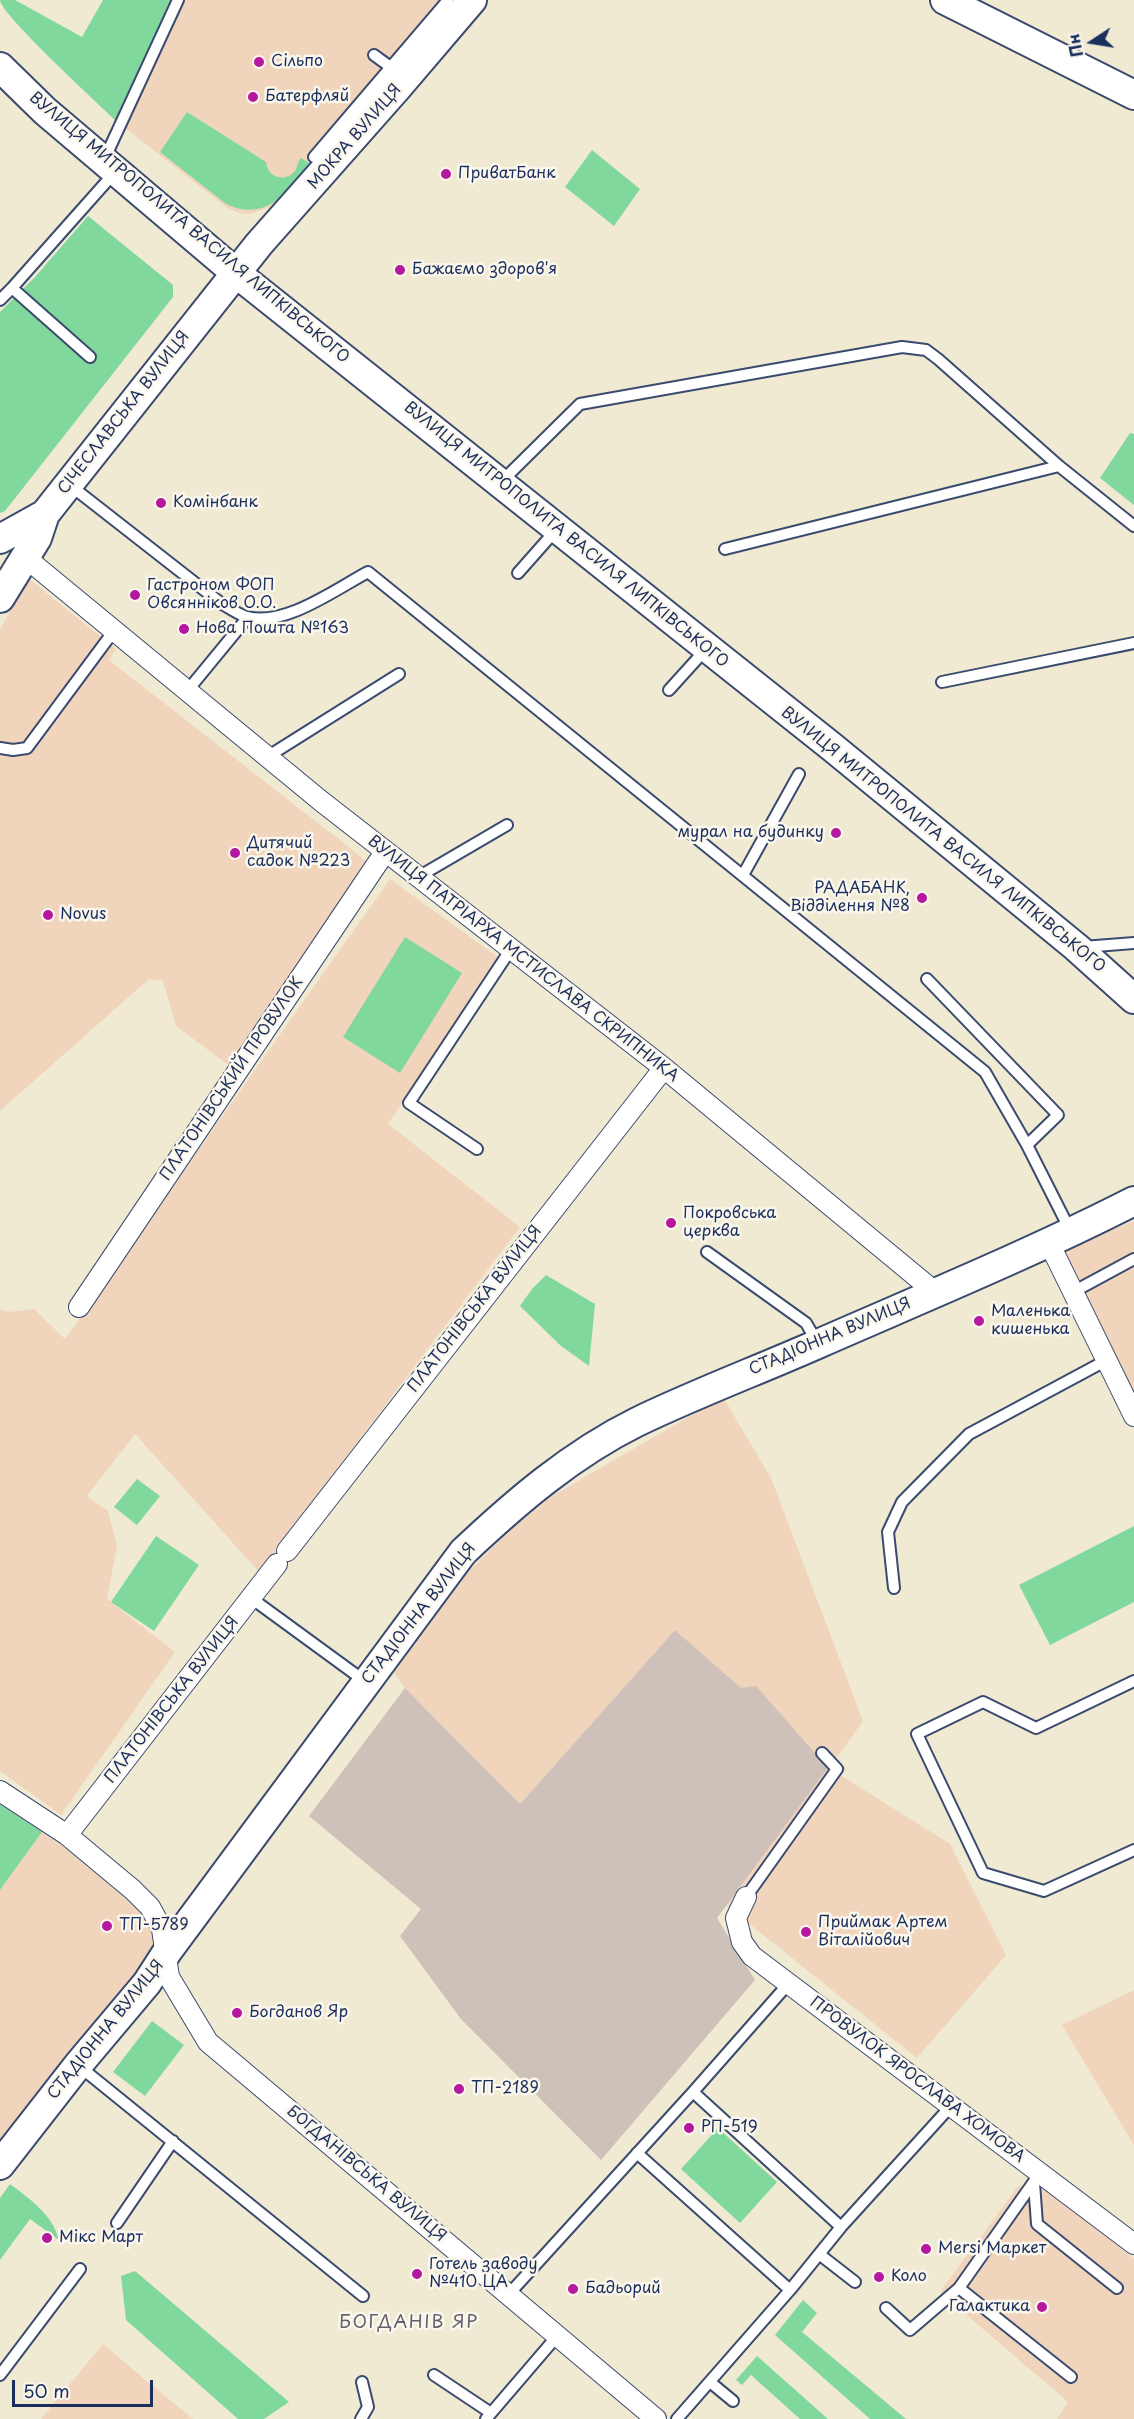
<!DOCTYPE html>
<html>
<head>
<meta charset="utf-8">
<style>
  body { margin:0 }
  #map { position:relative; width:1134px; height:2419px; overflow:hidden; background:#efead1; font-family:"Playpen Sans",sans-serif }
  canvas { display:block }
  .north { position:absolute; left:1062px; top:12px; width:60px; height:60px; -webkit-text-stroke:4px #fbf7ec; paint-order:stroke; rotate:258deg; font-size:16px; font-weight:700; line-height:24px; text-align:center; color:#1b2f5e }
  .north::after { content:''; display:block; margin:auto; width:21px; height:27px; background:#1b2f5e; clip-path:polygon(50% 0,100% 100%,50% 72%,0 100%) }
  .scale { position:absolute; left:12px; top:2380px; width:141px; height:27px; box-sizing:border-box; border:3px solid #1b2f5e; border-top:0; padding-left:8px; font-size:18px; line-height:21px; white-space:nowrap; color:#1b2f5e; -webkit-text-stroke:4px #fbf7ec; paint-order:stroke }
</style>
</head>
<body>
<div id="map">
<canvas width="1134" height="2419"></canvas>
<div class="north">Пн</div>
<div class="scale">50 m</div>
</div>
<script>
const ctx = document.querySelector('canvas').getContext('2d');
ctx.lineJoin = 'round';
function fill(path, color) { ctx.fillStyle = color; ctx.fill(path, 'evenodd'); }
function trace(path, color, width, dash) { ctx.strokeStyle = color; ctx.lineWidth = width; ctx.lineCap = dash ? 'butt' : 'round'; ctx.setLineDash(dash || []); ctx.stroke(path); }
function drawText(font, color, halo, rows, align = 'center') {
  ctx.font = font + ' "Playpen Sans",sans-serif'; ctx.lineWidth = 5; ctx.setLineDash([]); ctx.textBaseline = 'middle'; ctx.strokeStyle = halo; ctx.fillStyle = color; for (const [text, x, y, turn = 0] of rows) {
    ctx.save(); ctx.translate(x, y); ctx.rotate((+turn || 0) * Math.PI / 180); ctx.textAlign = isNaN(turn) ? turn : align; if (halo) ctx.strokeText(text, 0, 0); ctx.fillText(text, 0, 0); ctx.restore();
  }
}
fill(new Path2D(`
  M174 0H463L287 196 271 207 250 214 238 213 226 207 116 121Z
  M28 578 116 649 109 660 369 863 230 1066 176 1026 163 981 149 979 0 1111V630Z
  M390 879 499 958 388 1124 520 1227 259 1572 135 1434 87 1496 108 1511 117 1546 107 1599 175 1652 61 1815 0 1771V1310L9 1312 34 1309 65 1339Z
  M1134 1221V1398L1062 1250Z
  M723 1397 771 1478 863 1721 829 1768 950 1844 1006 1955 917 2058 726 1905 828 1768 675 1630 520 1804 405 1688 394 1673 469 1571 513 1528 554 1495Z
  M42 1832 134 1897 153 1923 158 1947 0 2155V1890Z
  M1134 1990V2145L1062 2025Z
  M1040 2184 1134 2259V2419H1057L1068 2402 940 2292 1019 2185 1032 2194Z
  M103 2344 149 2383 193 2419H41Z`), '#f0d5bc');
fill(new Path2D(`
  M675 1630 741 1688 756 1686 828 1768 717 1918 755 1980 601 2160 461 2019 400 1936 421 1909 309 1816 405 1688 520 1804Z`), '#cec1b9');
fill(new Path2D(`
  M0 0H15L82 37 103 0H174L116 121C99 104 0 14 0 0Z
  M187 112 266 162C267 176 284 184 295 171 298 166 297 162 301 158L314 166C288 191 266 223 226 204L160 152Z
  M592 150 640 189 614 226 565 187Z
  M88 216 173 285V297L5 511 0 513V312L35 277Z
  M1130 433 1134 434V505L1100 478Z
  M405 937 462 973 400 1073 343 1037Z
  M546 1275 595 1304 589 1366 561 1346 520 1306 532 1289Z
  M137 1479 160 1496 137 1525 114 1507Z
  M1134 1526V1602L1050 1645 1019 1585Z
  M156 1536 199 1565 154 1631 111 1602Z
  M0 1804 42 1832 0 1890Z
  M152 2021 184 2045 145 2096 113 2072Z
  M718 2128 777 2182 740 2223 681 2169Z
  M10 2184C30 2199 53 2215 59 2240L30 2219 0 2260V2198Z
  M135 2271 289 2402 264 2419H238L126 2320 121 2276Z
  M803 2300 817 2313 802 2332 906 2419H870L775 2335Z
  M757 2356 828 2419H800L751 2375 742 2385 736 2380Z`), '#80d89d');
const lane = new Path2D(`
  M374 55 396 71
  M314 157 448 0
  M104 160 178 0
  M0 300 12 288
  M90 357 12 288 116 171
  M501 482 580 404 902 347 926 350 938 359 1059 466 1134 526
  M71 486 222 604C230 608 239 615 247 617 285 627 336 589 368 572L985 1072 1027 1145 1071 1232
  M725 549 1059 466
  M518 573 556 530
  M942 682 1134 643
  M188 690 248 617
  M669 690 707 648
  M0 748 13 750 27 748 113 632
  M267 757 399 674
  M743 875 799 774
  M418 877 507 825
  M1083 947 1134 943
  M927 979 1058 1115 1027 1145
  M477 1149 409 1103 511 949
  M707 1252 806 1323 817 1342
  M1073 1292 1134 1259
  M894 1588 888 1532 902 1502 969 1434 1107 1360
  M251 1598 366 1682
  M1134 1681 1036 1728 983 1702 917 1734 983 1873 1044 1891 1134 1850
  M746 1897 837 1769 822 1753
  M79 2066 363 2296
  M693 2092 841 2227
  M637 2153 790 2290
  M1040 2173 959 2288 1071 2377
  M1034 2183 1037 2224 1117 2288
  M117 2223 173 2141
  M819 2254 855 2282
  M509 2294 693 2092 789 1983
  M886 2308 910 2330 959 2288
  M0 2375 80 2269
  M434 2375 491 2413
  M710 2382 733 2401
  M361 2419 368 2407 362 2382
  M486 2419 558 2335
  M677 2419 790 2290 841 2227 951 2106`);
const street = new Path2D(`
  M26 558 321 801 664 1068 935 1292
  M1049 1243 1134 1416
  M79 1307 385 852
  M287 1551 664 1068
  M0 1791 67 1835 133 1890 150 1907 162 1929 169 1977 208 2042 656 2419
  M67 1835 277 1564
  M746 1897 736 1918 742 1942 752 1956 1134 2244`);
const secondary = new Path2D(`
  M945 0 1134 95
  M0 67 45 111 236 273 832 747 1076 947 1134 999
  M0 539 45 514 259 244 397 88 472 0
  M0 598 37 538 45 514
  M0 2165 78 2065 147 1983 167 1952 463 1552C516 1502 572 1454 637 1422 697 1393 759 1370 820 1343 925 1297 1032 1253 1134 1201`);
trace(lane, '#3b4b6f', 14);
trace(street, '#3b4b6f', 22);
trace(secondary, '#3b4b6f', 32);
trace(lane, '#fff', 10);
trace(street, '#fff', 20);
trace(secondary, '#fff', 28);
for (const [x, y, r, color] of [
  [259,62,6,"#b5179e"],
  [253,97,6,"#b5179e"],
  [446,174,6,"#b5179e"],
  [400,270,6,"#b5179e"],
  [161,503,6,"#b5179e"],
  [135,595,6,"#b5179e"],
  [184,629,6,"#b5179e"],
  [836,833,6,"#b5179e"],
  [235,853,6,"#b5179e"],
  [922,898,6,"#b5179e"],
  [48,915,6,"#b5179e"],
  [671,1223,6,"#b5179e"],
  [979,1321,6,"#b5179e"],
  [107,1926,6,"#b5179e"],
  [806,1932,6,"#b5179e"],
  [237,2013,6,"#b5179e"],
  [459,2089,6,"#b5179e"],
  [689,2128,6,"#b5179e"],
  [47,2238,6,"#b5179e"],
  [926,2249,6,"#b5179e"],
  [417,2274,6,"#b5179e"],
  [879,2277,6,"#b5179e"],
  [573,2289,6,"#b5179e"],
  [1042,2307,6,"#b5179e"]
]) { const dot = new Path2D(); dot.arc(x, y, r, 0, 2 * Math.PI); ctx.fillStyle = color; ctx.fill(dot); trace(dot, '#fbf7ec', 2); }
drawText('16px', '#1b2f5e', '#fbf7ec', [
  ["Сільпо",271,62],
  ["Батерфляй",265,97],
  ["ПриватБанк",458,174],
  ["Бажаємо здоров'я",412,270],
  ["Комінбанк",173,503],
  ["Гастроном ФОП",147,586],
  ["Овсянніков О.О.",147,604],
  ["Нова Пошта №163",196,629],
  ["мурал на будинку",824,833,"right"],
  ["Дитячий",247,844],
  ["садок №223",247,862],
  ["РАДАБАНК,",910,889,"right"],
  ["Відділення №8",910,907,"right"],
  ["Novus",60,915],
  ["Покровська",683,1214],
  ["церква",683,1232],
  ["Маленька",991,1312],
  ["кишенька",991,1330],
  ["Приймак Артем",818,1923],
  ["Віталійович",818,1941],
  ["ТП-5789",119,1926],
  ["Богданов Яр",249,2013],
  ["ТП-2189",471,2089],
  ["РП-519",701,2128],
  ["Мікс Март",59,2238],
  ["Mersi Маркет",938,2249],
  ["Готель заводу",429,2265],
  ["№410 ЦА",429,2283],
  ["Коло",891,2277],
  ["Бадьорий",585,2289],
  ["Галактика",1030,2307,"right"]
], 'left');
drawText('16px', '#1b2f5e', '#fbf7ec', [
  ["МОКРА ВУЛИЦЯ",355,137,-49],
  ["ВУЛИЦЯ МИТРОПОЛИТА ВАСИЛЯ ЛИПКІВСЬКОГО",189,228,40],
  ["СІЧЕСЛАВСЬКА ВУЛИЦЯ",124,413,-52],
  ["ВУЛИЦЯ МИТРОПОЛИТА ВАСИЛЯ ЛИПКІВСЬКОГО",566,535,39],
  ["ВУЛИЦЯ МИТРОПОЛИТА ВАСИЛЯ ЛИПКІВСЬКОГО",943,840,39],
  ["ВУЛИЦЯ ПАТРІАРХА МСТИСЛАВА СКРИПНИКА",523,959,38],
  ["ПЛАТОНІВСЬКИЙ ПРОВУЛОК",232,1079,-56],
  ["ПЛАТОНІВСЬКА ВУЛИЦЯ",475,1309,-52],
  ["СТАДІОННА ВУЛИЦЯ",830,1337,-23],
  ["СТАДІОННА ВУЛИЦЯ",419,1614,-52],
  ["ПЛАТОНІВСЬКА ВУЛИЦЯ",172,1700,-52],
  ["СТАДІОННА ВУЛИЦЯ",106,2030,-51],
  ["ПРОВУЛОК ЯРОСЛАВА ХОМОВА",917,2080,37],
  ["БОГДАНІВСЬКА ВУЛИЦЯ",366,2174,40]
]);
ctx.letterSpacing = '1.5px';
drawText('18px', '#655f6b', '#fbf7ec', [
  ["БОГДАНІВ ЯР",409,2323]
]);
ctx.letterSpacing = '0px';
</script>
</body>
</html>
